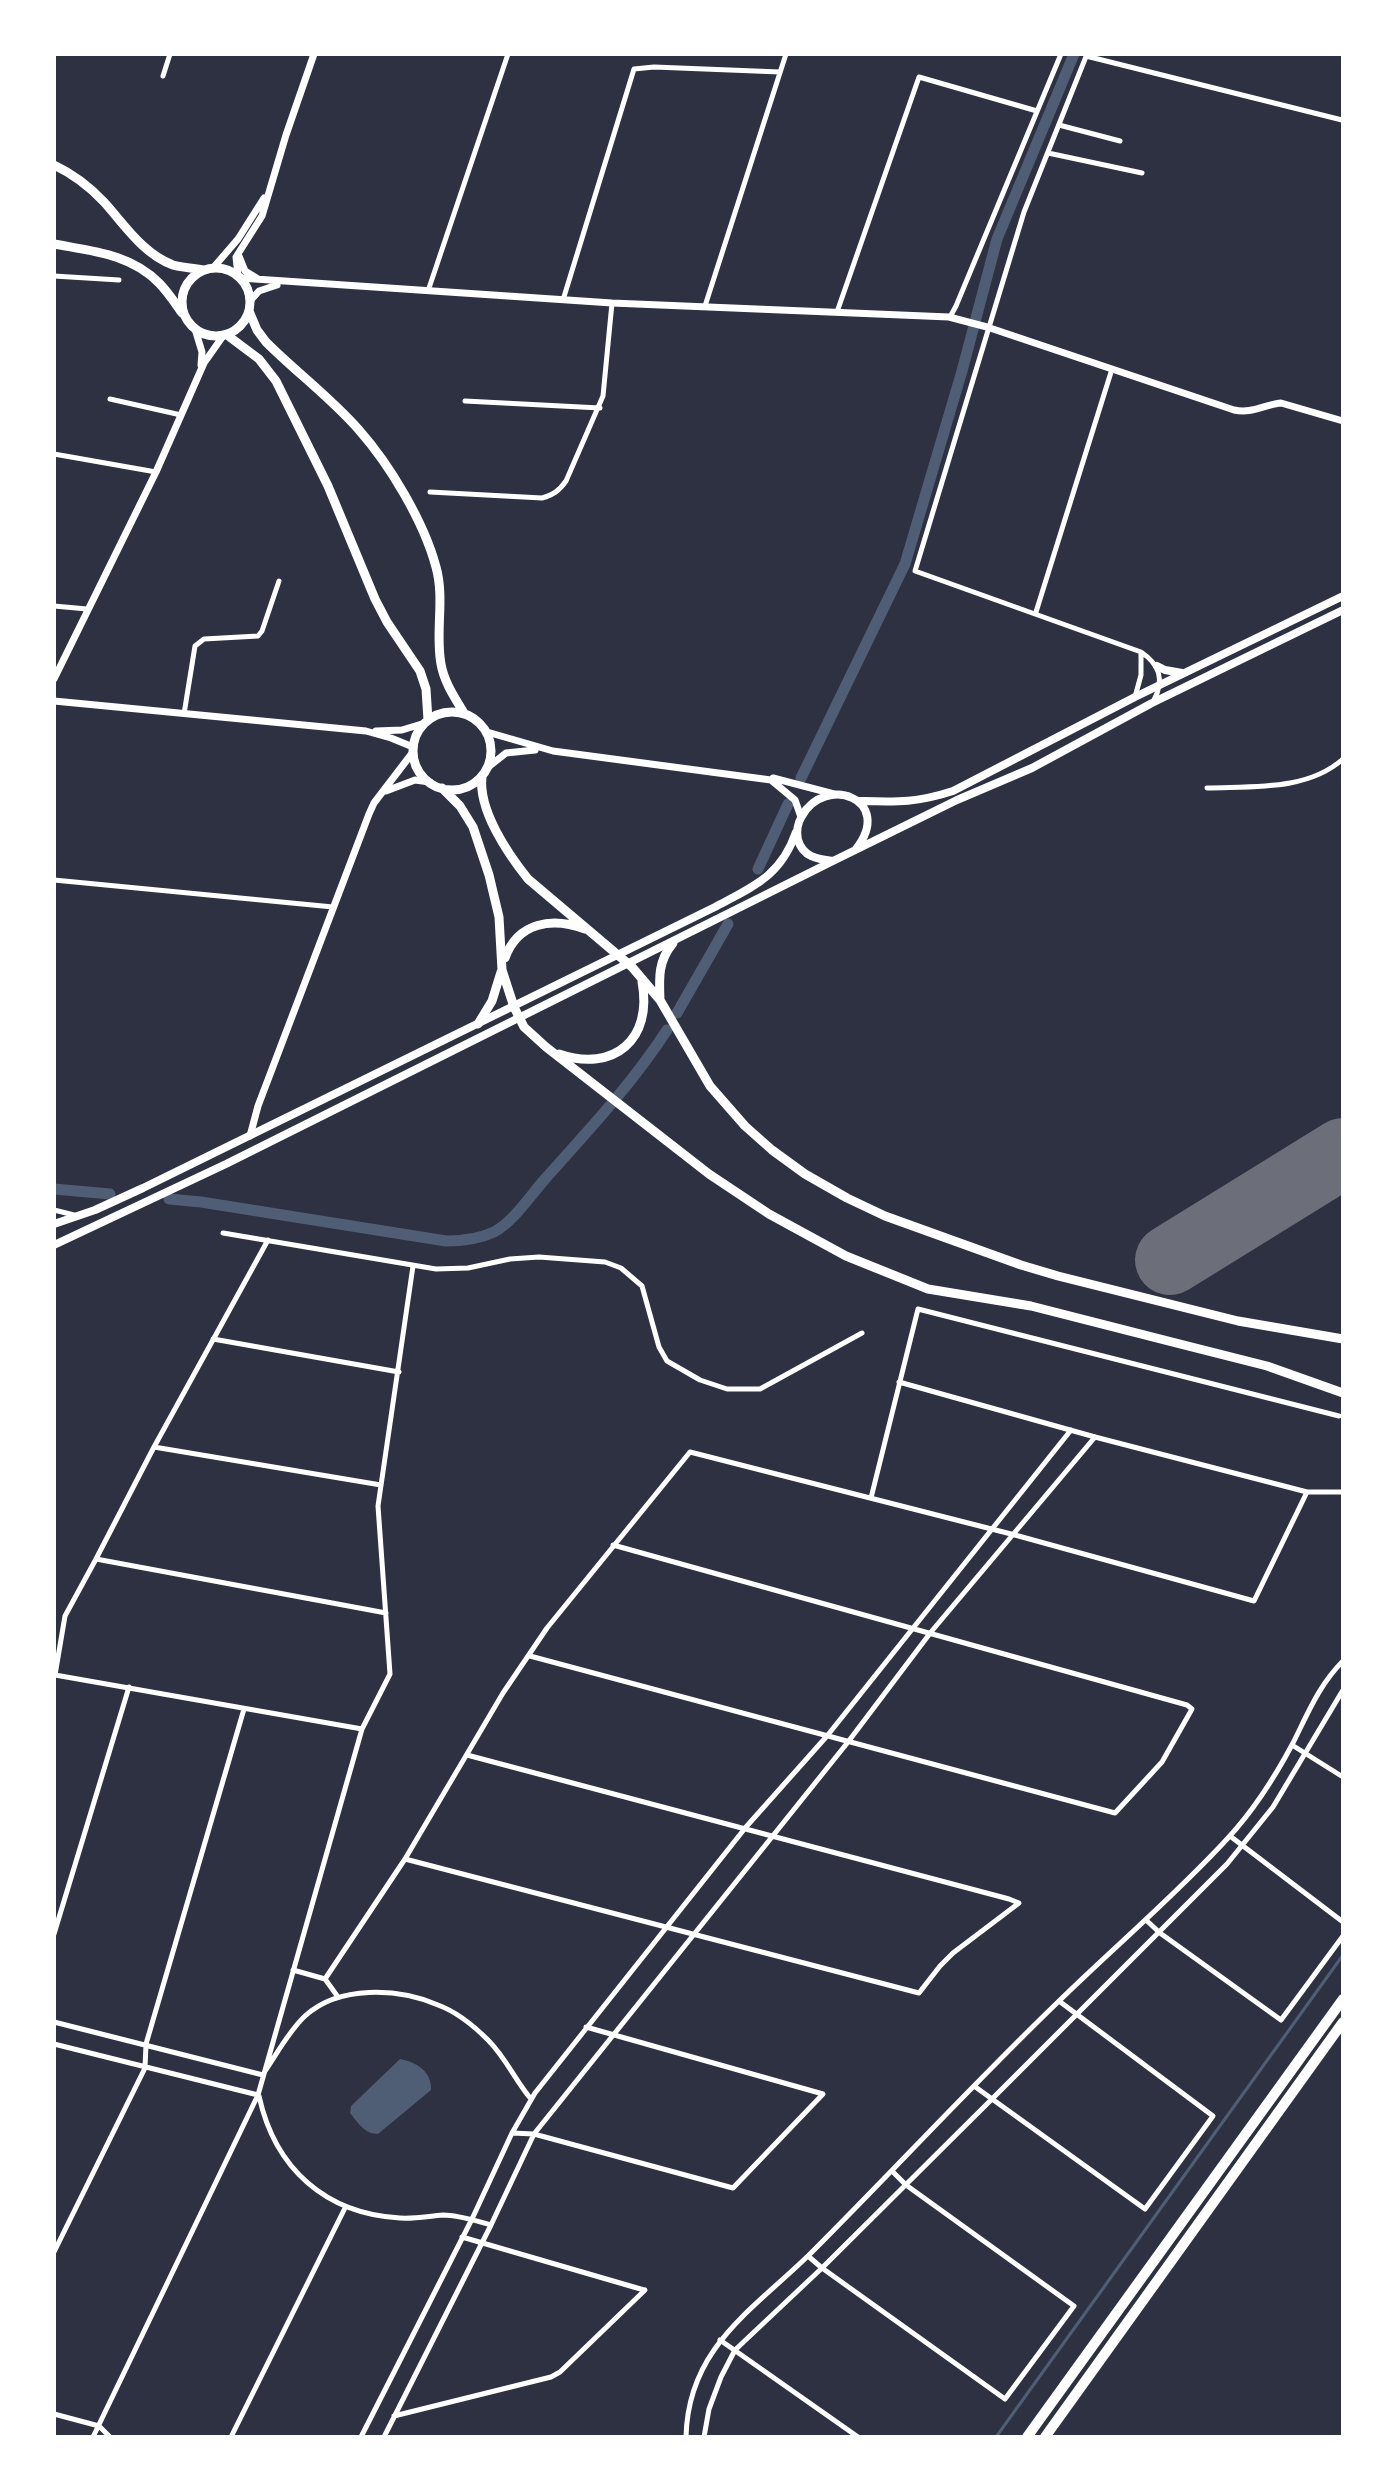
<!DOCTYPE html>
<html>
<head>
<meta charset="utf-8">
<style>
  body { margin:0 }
  #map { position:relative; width:1397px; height:2491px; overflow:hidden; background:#2d3142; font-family:Spectral,serif }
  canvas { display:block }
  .frame { position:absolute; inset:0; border:56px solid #fff; pointer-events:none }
</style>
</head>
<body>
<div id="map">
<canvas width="1397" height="2491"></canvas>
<div class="frame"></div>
</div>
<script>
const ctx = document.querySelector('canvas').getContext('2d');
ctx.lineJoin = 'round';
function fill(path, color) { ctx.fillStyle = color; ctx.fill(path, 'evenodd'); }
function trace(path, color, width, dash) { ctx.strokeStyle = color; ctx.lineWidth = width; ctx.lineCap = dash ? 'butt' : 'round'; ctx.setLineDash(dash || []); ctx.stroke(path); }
fill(new Path2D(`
  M400 2059C416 2062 432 2071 431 2090L378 2134C365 2134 358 2123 350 2113L351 2106Z`), '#4f5d75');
trace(new Path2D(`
  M996 2437 1343 1955`), '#4f5d75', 3);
trace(new Path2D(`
  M801 778 905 564 962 371 997 239 1074 54
  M758 869 788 804
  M677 1013 728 924
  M54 1189 110 1194
  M169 1199 201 1202 446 1241C462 1241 479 1239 494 1232 514 1221 530 1196 545 1179 588 1131 632 1084 667 1030`), '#4f5d75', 11);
trace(new Path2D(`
  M1170 1260 1343 1153`), '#6c6f7a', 70);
trace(new Path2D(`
  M1087 54 1024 212 915 571 1141 652C1159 664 1165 679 1154 700
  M1086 56 1342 120
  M163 76 170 54
  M1059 125 1120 141
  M1048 153 1142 173
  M54 276 119 280
  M428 291 508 54
  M563 300 634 69 654 67 780 72
  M705 306 786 54
  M837 312 919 77 1037 111
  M950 317 956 306 1061 54
  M110 399 181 415
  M465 401 600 408
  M54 454 156 472
  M430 492 542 498C553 495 559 491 566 481L603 396 612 303
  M54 606 87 609
  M1036 612 1112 369
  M1135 697 1141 675V653
  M184 714 195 646 204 639 258 636 262 631 279 581
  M1207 788C1253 786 1307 791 1343 759
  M54 880 333 907
  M54 1210 74 1215
  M223 1233 436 1269 468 1268 510 1259 539 1257 605 1262 621 1268 642 1286 659 1347 667 1361 700 1380 727 1389H760L862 1333
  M213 1339 399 1372
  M899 1382 1095 1437 1307 1492H1343
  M154 1447 381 1485
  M871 1498 918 1309 1339 1416
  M96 1559 386 1613
  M530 1656 1115 1813 1162 1762 1192 1709 1187 1705 613 1545
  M55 1675 65 1616 96 1559 154 1447 268 1240
  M55 1675 362 1729
  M1292 1745 1343 1777
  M1230 1836 1343 1922
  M405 1859 919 1993 940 1966 953 1953 1019 1903 1009 1899 467 1755
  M1146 1920 1160 1933 1281 2020 1343 1936
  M54 1934 129 1687
  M293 1970 325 1979
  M338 1997 325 1979 405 1859 503 1693 547 1628 690 1452 1015 1535 1254 1601 1307 1492
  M54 2022 263 2075
  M54 2044 258 2095
  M265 2071C278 2052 289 2031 305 2016 339 1985 398 1988 438 2005 457 2012 474 2026 488 2040 506 2058 515 2080 531 2099
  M974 2086 1145 2209 1213 2116 1059 2001
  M259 2096C275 2169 326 2214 400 2218 415 2219 429 2216 443 2215 459 2215 476 2221 491 2225
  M512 2133 534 2134 733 2188 823 2094 586 2027
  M462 2237 644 2290
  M54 2252 145 2068 146 2044 244 1709
  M808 2256 822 2268 1005 2399 1074 2306 906 2185 892 2171
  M720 2340 858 2437
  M54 2414 99 2426 110 2437
  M394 2416 551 2377 560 2372 645 2290
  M93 2437 258 2095 362 1729 390 1674 378 1506 413 1266
  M231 2437 345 2208
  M361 2437 472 2219 512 2133 535 2093 746 1827 827 1736 1071 1430
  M384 2437 491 2225 534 2134 848 1742 931 1632 1095 1437
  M686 2437C688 2347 753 2310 811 2253 894 2170 973 2084 1058 2002 1114 1947 1175 1896 1228 1838 1253 1811 1276 1775 1293 1743 1308 1713 1319 1685 1343 1661
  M704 2437 709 2409 721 2377 735 2350 822 2268 991 2100 1227 1864 1273 1807 1343 1690`), '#fff', 5);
trace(new Path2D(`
  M239 256 245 271 258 279
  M213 268 238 239 264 198
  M238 276 236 257 262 216 286 135 314 54
  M240 278 612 303 949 317 987 327 1234 410C1252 414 1263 405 1281 403L1343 421
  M250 301 259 291 277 285
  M195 329 202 352 201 365
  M54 679 156 472 204 363 223 336
  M54 701 366 731 391 738 413 747
  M376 731 402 730 425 723
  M487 732 553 751 771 780 795 800 801 817
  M487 768 506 753 535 750
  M773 778 834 794
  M386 791 415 780 430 782
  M250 1136 258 1106 369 814 374 803 413 752`), '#fff', 7);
trace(new Path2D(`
  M1157 666 1165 670 1182 673
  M860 801C897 802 916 803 953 791L1135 697 1343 596
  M856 849C895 799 825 774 802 816 797 824 796 831 798 840 803 857 817 859 833 861L957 800 1032 768 1152 703 1343 610
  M54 1224 95 1210 143 1188 715 907C754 886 781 876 796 832
  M54 1245 226 1164 833 861`), '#fff', 8);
trace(new Path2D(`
  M54 165C73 174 90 187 104 202 124 224 143 254 173 265 183 268 194 268 204 270
  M54 244C92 251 131 254 159 283 168 292 175 303 182 313
  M182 302a34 34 0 1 1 68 0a34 34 0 1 1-68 0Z
  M249 311 257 330 266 342C296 372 331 398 359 430 390 465 424 522 436 567 445 599 435 632 441 664 444 682 455 698 464 713
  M227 335 259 359 276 381 328 486 375 599 387 622 420 671 426 689 428 720
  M413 751a39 39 0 1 1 78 0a39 39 0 1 1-78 0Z
  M482 777C478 810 508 854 528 879L632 967 660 1000 710 1086 745 1126 772 1150 805 1174 847 1198 885 1216 1021 1265 1058 1276 1238 1321 1343 1339
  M442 788 460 806 473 827 489 875 499 917 502 970 514 1007 524 1027 546 1047 709 1174 769 1214 846 1256 928 1289 1031 1306 1180 1344 1267 1366 1343 1393
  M505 958C518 922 552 917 585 929
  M660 1000C659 978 658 961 673 943
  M478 1024 492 1001 501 972
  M559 1054C614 1073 653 1039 642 982`), '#fff', 9);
trace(new Path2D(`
  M1027 2437 1343 1999
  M1045 2437 1343 2022`), '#fff', 10);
</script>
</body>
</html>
